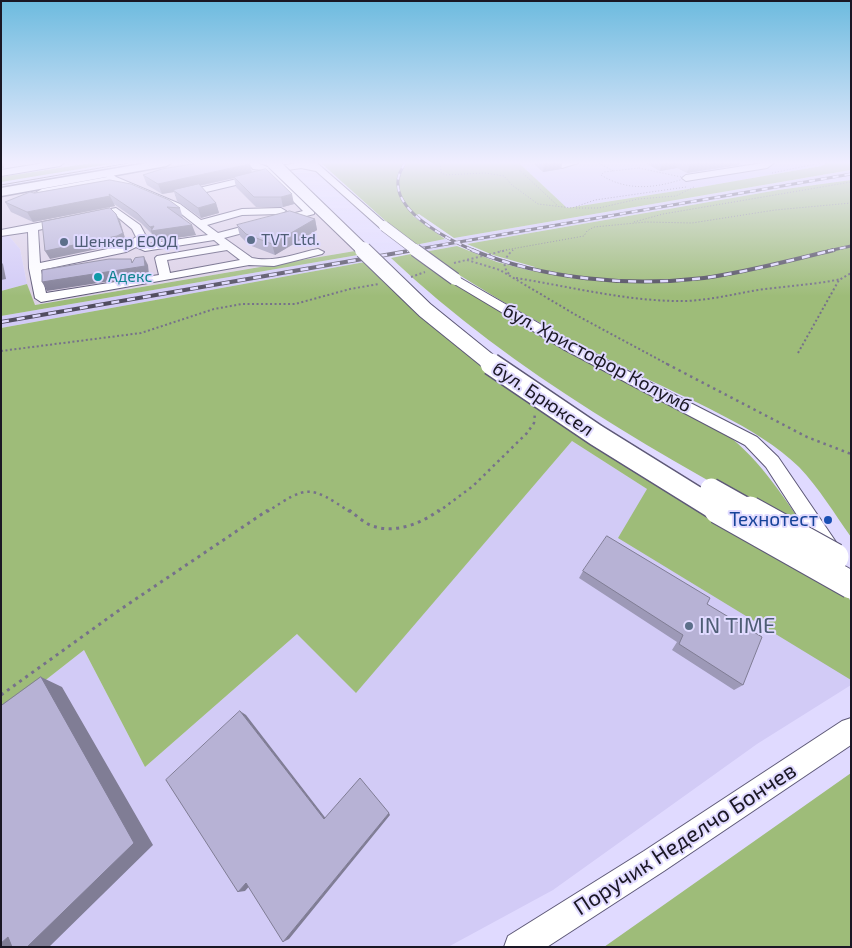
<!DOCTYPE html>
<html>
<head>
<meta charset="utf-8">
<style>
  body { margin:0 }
  #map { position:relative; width:852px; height:948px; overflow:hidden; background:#e0daff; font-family:"Exo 2",sans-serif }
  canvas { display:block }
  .frame { position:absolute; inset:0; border:2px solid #1a1724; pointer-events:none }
</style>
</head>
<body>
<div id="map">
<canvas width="852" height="948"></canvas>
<div class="frame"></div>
</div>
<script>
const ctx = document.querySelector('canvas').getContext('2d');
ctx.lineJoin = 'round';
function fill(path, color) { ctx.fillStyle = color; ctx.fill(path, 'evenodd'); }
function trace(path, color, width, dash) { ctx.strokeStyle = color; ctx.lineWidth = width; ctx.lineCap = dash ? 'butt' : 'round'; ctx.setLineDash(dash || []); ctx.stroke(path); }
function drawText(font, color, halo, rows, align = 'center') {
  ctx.font = font + ' "Exo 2",sans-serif'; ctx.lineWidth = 4; ctx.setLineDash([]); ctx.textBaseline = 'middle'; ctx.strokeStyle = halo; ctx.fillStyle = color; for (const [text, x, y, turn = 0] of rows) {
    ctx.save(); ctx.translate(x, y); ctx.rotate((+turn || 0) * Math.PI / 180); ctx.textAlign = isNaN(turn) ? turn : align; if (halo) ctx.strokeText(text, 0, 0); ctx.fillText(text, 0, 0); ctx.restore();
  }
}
fill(new Path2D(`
  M183 163H267L355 251 34 305 27 284 20 249 1 227V196Z`), '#dcd1e5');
fill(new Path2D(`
  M519 163H827L821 166 701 187 566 208Z
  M851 170V180L778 190 467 244 454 238Z
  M1 227 20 249 27 284 1 291Z
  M445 239 457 246 424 252 415 245Z
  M358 255 365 262 1 328V316Z
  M572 441 647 489 851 636V685L757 744 553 890 448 947H1V715L84 650 145 767 297 634 356 692Z`), '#d2cbf6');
fill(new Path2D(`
  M90 163H116L1 182V177Z
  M321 163H519L567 208 701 187 821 166 827 163H851V170L454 238 419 214 413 216 445 239 415 245 390 225Z
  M851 180V537C834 513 819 488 799 467 757 426 687 399 635 373 562 336 492 298 424 252L457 246 497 262 532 271 535 267 493 255 467 244 778 190Z
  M355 251 358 255 1 316V291L27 284 35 305Z
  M411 254C511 323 618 377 725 433 762 461 786 501 812 538 664 457 515 375 391 258Z
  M365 262 395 290 847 595 851 602V680L618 538 647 489 572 441 356 693 297 634 145 767 84 650 1 715V328Z
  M851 773V947H604Z`), '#9ebc79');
const minor = new Path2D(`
  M44 163H64L60 166 1 176V170Z
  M248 163H257L270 168 297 163H317L389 226 384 229 380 228 316 171 301 168 275 172 314 210V214L224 238 252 258C274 263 297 253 318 249L324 252 322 254 274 266 249 265 41 302 35 298 29 268 28 232 1 236V230L116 208 140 225 147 238 143 242 147 244 208 235 174 208 112 182 48 193 43 196 46 198 44 200 30 199 28 197 42 189 107 177 105 174 109 171 116 177 180 204 201 220 242 209 281 208 286 211 281 214 242 215 207 225 218 233 303 211 262 170 253 169ZM114 214 132 229 136 237 122 246 40 263 38 230ZM214 240 220 245 157 256 155 258 159 275 46 293 41 270 126 252 136 247 145 251ZM227 250 240 260 170 273 167 260Z
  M559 163H578L562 168 558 165Z
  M763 163H774L767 168 686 181 682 178 686 175Z
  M258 174 262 177 261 179 181 198 176 195 178 193Z
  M455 275 573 343 757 437 778 457 838 545 841 551 838 557 831 560 824 557 766 467 745 445 563 349 451 282 449 279 451 276Z
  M851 718V745L664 871 547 947H504L508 936 644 851 842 721Z`);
const major = new Path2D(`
  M147 163H171L166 166 1 196V188Z`);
trace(minor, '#5d5877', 2);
trace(major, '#5d5877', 3);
trace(new Path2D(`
  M440 163 441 172 445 175 485 173 504 176 512 185 538 204 572 208 595 200 686 187
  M512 163 558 206
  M599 163 613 171
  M639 168 686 178C657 188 628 192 601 175L604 172Z
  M772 173 820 163
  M576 208H599L638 199 676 196 694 187
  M634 222 663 214 851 182
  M500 251 584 236 587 231 594 227 646 222 692 223 775 210 851 203
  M512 251 513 250`), '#76718a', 1, [1, 2]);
trace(new Path2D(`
  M467 260 500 270 576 315 669 365
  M454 263 507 250
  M509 274C501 265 505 257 513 250
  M411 277 425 272
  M516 278C572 287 630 302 686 301 711 300 734 294 758 290 786 286 813 285 841 279
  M1 351 141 333 214 309 242 304H295L350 289 379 284
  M798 353 839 280 851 273`), '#76718a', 2, [2, 2.5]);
trace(new Path2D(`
  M667 364 807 437 851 454
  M267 512C307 485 310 485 350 512
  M438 512 473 486 527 433 534 423 535 413`), '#76718a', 2.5, [2.5, 4]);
trace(new Path2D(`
  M349 510C357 516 366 525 376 527 396 533 423 523 439 510
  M1 695 118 611 268 510`), '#76718a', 3, [3, 4.5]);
fill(minor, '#fff');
fill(major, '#fff');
trace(new Path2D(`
  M1 185 129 163`), '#514d60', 1);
const railFar1 = new Path2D(`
  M405 163C401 170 397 177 398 185 399 215 451 241 475 251
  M407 251 851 174
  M828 251 851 246`);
const rail = new Path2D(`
  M472 250C543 279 628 287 704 278 748 272 791 260 834 250
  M1 322 414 250`);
trace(railFar1, '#514d60', 3);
trace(rail, '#514d60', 4);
trace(railFar1, '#e0daff', 2, [6]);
trace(rail, '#e0daff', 2.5, [8]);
const minorBridgeFar1 = new Path2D(`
  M384 226 417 251`);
const minorBridge = new Path2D(`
  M415 250 455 279`);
const majorBridgeFar3 = new Path2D(`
  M273 163 364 251`);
const majorBridgeFar2 = new Path2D(`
  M363 250 425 310 493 365`);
const majorBridgeFar1 = new Path2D(`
  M491 364 596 435 720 512
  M711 489 752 512`);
const majorBridge = new Path2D(`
  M718 510 851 585
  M750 510 835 557`);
trace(minorBridgeFar1, '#5d5877', 11, []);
trace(minorBridge, '#5d5877', 14, []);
trace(majorBridgeFar3, '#5d5877', 14, []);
trace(majorBridgeFar2, '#5d5877', 18, []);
trace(majorBridgeFar1, '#5d5877', 24, []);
trace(majorBridge, '#5d5877', 29, []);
trace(minorBridgeFar1, '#fff', 10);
trace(minorBridge, '#fff', 12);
trace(majorBridgeFar3, '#fff', 12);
trace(majorBridgeFar2, '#fff', 16);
trace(majorBridgeFar1, '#fff', 21);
trace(majorBridge, '#fff', 27);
fill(new Path2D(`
  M533 163H562L561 169 543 172Z
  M645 163H740L739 165 687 173 677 168 660 171Z
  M250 164 252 173 294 204 283 207H256L236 187 234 178 200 186 216 203 219 213 201 218 177 201 174 192 162 194 147 185 143 175Z
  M110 180 180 208 183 218 196 235 155 241 153 235 141 223 114 204 115 206 33 222 11 212 5 202 34 193Z
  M315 219 317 230 275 255 249 245 240 236 237 225Z
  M583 571 707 604 743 685 734 690 672 650 677 642 579 578Z`), '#9d99b7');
fill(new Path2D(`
  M1 163H4V168L1 169Z
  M544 163H562L561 169 543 172Z
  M662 163H679L677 168 660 171Z
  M696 163H740L739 165 687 173 690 164Z
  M250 164 252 174 234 177V178L174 191 173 190 174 192 162 194 158 184Z
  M109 194 115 206 33 222 27 212Z
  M292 194 294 204 283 207 281 197Z
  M216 203 219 213 201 218 198 208Z
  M116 214 120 221 126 241 121 244 50 259 45 251Z
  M315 219 317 230 275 255 272 244Z
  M192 225 196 235 155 241 151 231 152 230 150 227Z
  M144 257 148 265 149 275 47 291 42 282 131 259 136 268Z
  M1 262 3 264 6 279 1 280Z
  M41 677 62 687 153 845 49 947H27Z
  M240 711 246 715 327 820 324 819Z
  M389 813 390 815 289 939 283 942Z
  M253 882 245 891 238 892 246 883Z
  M8 937 22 947H1V943Z`), '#807d95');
const building = new Path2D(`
  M199 163H249L250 164 158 184 143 175 162 169Z
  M266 169 292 194 281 197H254L234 177Z
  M110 180 131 184 169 200 180 208 167 207 192 225 151 231 154 226 150 227 137 213 109 194 110 196 27 212 5 202 30 192 34 193Z
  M199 184 216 203 198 208 173 190Z
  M110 208 116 214 123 233 117 236 45 251 42 222Z
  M290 211 315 219 272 244 246 234 237 225Z
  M144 257 145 266 42 282V270L109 259H131L132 263 135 258Z
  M607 536 710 598 707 604 762 637 743 685 679 644 683 635 583 571Z
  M41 677 134 843 27 947H12L8 937 1 943V706Z
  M240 711 324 819 360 778 389 813 283 942 246 883 238 892 166 780Z`);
fill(building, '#b7b2d5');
trace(building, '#807d95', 1);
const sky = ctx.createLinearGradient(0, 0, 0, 296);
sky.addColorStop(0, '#6dbbdf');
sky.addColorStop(0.55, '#f1eeff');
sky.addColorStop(1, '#f1eeff00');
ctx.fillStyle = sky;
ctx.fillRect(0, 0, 852, 296);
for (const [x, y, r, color] of [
  [251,240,5,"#5c6f8a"],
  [64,242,5,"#5c6f8a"],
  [98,277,5,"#0f9aa8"],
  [828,520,5,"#1a4fb4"],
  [689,626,5,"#5c6f8a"]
]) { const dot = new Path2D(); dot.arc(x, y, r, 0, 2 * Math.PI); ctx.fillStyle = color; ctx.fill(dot); trace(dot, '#e0daff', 2); }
drawText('16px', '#4e5e75', '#e0daff', [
  ["TVT Ltd.",261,240],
  ["Шенкер ЕООД",74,242]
], 'left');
drawText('16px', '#0d838f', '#e0daff', [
  ["Адекс",108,277]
], 'left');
drawText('19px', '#1a1724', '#e0daff', [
  ["бул. Христофор Колумб",597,358,28],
  ["бул. Брюксел",543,399,34]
]);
drawText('19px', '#164399', '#e0daff', [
  ["Технотест",818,520]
], 'right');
drawText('22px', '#4e5e75', '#e0daff', [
  ["IN TIME",699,626]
], 'left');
drawText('22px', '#1a1724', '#e0daff', [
  ["Поручик Неделчо Бончев",685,839,-33]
]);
</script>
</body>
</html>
